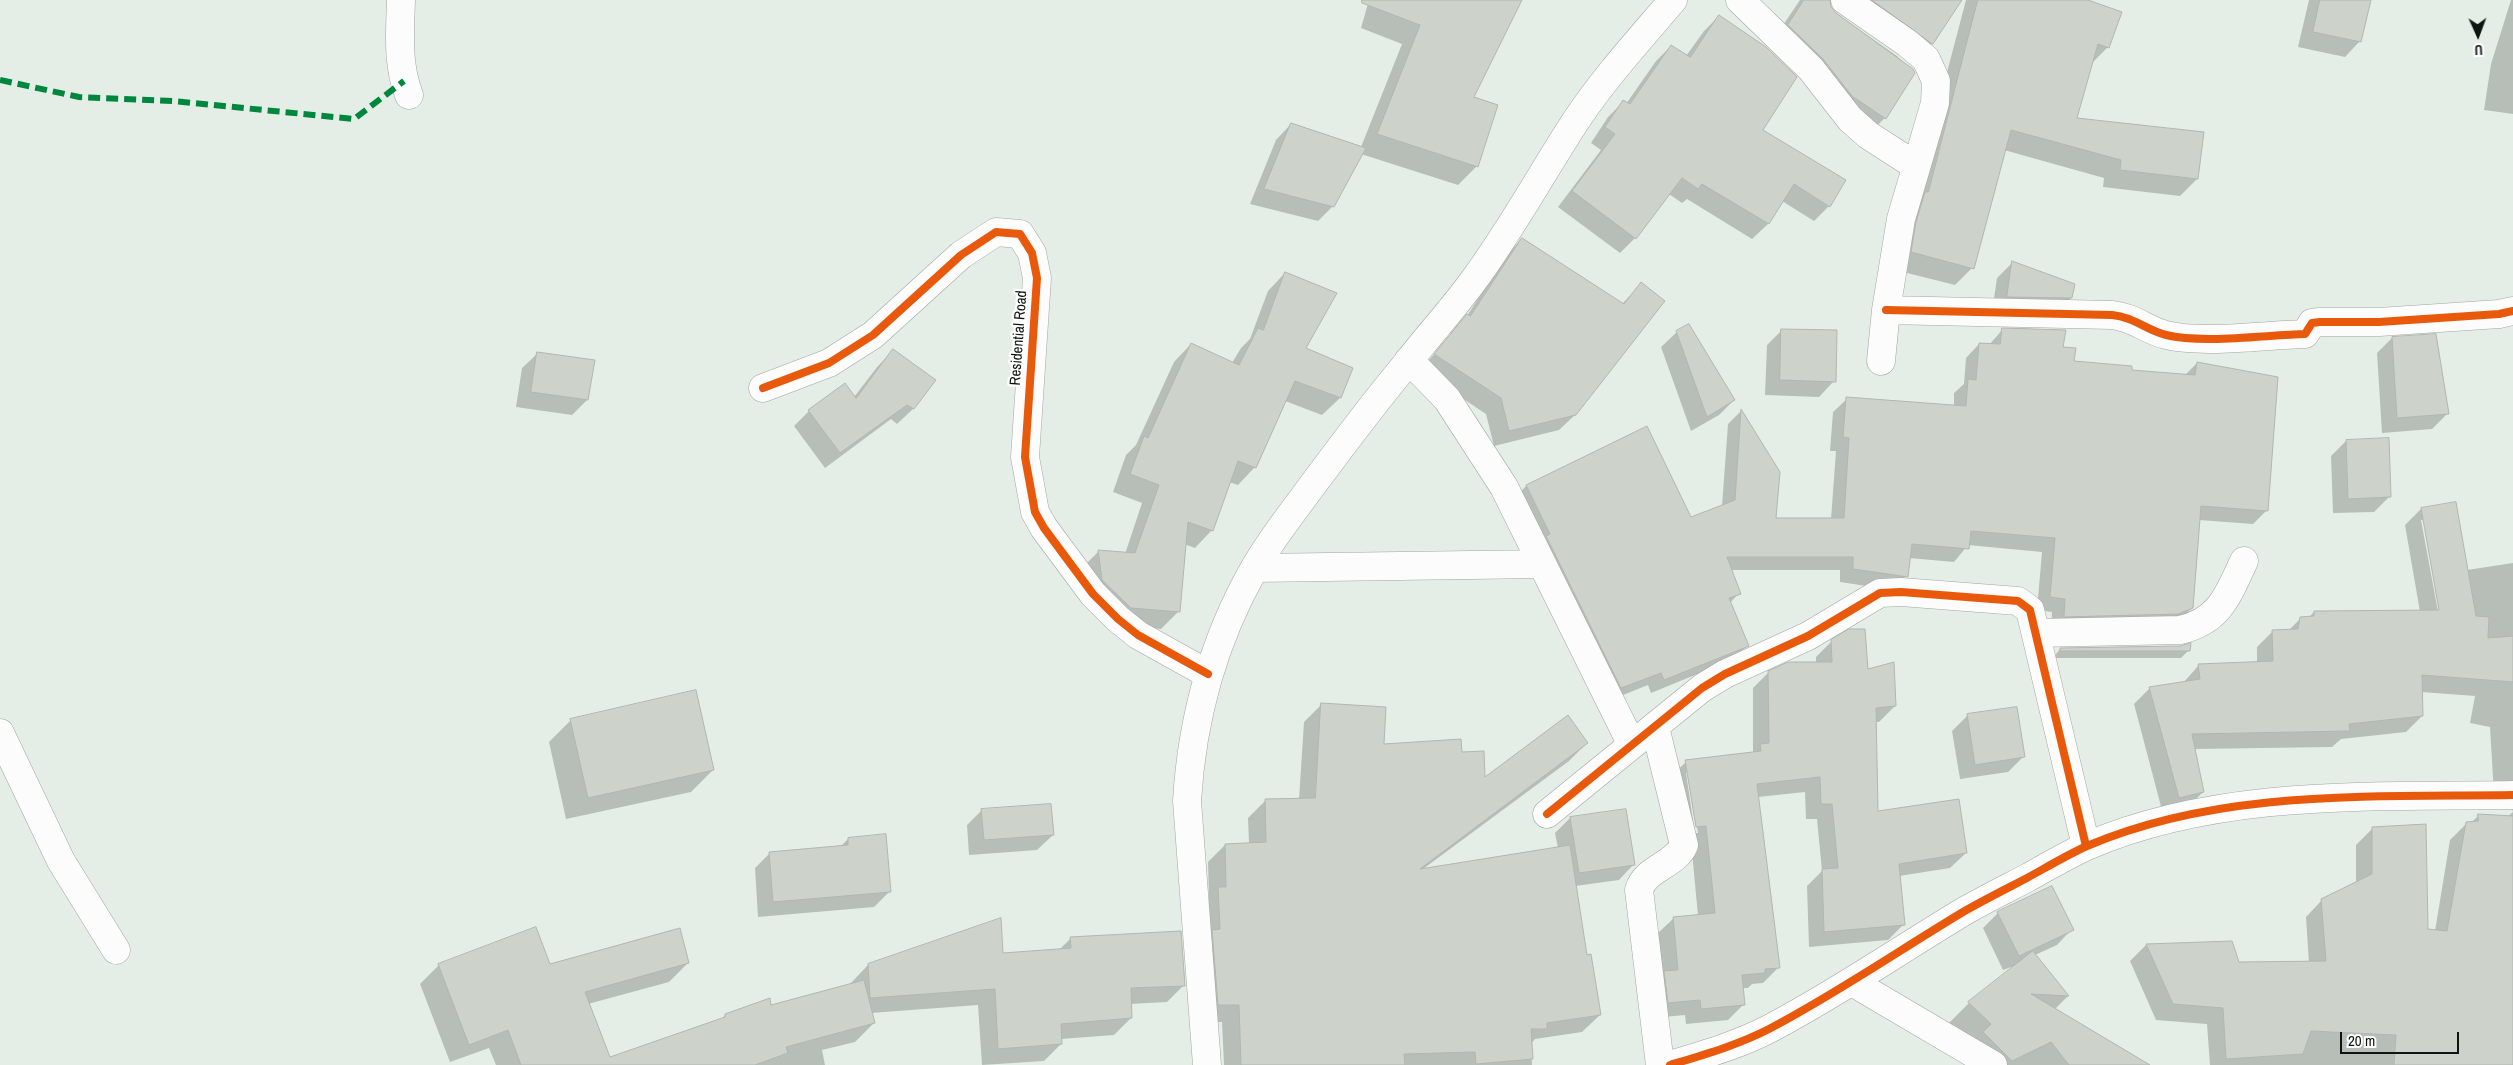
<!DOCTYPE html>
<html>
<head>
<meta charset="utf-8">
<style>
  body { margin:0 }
  #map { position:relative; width:2513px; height:1065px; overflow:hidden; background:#e5eee6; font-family:"Archivo Narrow",sans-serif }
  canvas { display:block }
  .north { position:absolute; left:2453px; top:10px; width:50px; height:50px; -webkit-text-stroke:4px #fff; paint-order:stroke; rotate:178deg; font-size:14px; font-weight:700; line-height:20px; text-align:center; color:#0e140f }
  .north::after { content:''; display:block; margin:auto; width:18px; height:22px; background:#0e140f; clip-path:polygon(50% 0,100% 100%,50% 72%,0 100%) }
  .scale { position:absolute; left:2340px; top:1032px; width:119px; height:22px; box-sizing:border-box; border:2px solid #0e140f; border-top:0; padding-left:6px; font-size:15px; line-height:18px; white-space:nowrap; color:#0e140f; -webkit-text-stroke:4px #fff; paint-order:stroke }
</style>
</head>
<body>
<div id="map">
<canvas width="2513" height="1065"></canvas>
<div class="north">U</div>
<div class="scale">20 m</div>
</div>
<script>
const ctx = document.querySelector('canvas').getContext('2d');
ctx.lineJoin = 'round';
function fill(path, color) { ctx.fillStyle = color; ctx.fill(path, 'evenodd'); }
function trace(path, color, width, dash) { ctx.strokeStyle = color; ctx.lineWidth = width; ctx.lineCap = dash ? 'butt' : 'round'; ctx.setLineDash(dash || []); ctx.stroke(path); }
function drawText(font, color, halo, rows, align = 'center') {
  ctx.font = font + ' "Archivo Narrow",sans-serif'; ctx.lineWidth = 4.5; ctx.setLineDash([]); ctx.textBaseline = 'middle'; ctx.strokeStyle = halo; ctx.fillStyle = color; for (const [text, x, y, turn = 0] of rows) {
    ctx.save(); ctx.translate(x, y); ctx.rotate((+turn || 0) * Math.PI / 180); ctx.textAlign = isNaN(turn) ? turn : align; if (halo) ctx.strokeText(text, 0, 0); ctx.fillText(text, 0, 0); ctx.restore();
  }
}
fill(new Path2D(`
  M1369 0H1521L1472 98 1477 166 1458 185 1361 154 1333 206 1318 221 1250 204 1276 140 1291 124 1361 147 1402 44 1361 28Z
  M1800 0H1960L1932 44 1915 61 1836 4 1829 2 1835 13 1897 56 1913 73 1885 118 1867 135 1771 43Z
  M1966 0H2084L2108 47 2091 64 2076 119 2197 179 2180 196 2103 187 2104 178 2004 150 1972 268 1955 285 1895 270Z
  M2309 0H2369L2360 41 2345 57 2298 47Z
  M2511 0H2513V114L2484 110 2491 64Z
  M1719 16 1761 130 1829 206 1814 221 1782 201 1768 224 1752 239 1687 199 1682 203 1669 194 1635 238 1620 253 1558 207 1601 150 1591 143 1608 117 1623 102 1626 104 1656 61 1671 46 1686 56 1704 31Z
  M1522 239 1622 304 1641 284 1575 415 1559 430 1494 446 1486 414 1420 370 1465 319 1507 254Z
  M2012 263 2071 298 2056 313 1992 312 1997 278Z
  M1285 273 1304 349 1351 369 1340 398 1322 415 1285 401 1255 467 1238 485 1229 482 1212 530 1195 548 1184 544 1179 611 1161 629 1113 625 1081 569 1098 552 1125 554 1142 503 1113 492 1126 455 1136 445 1174 362 1191 344 1232 363 1241 348 1250 339 1268 291Z
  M2003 329 2062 348 2073 362 2130 371 2185 375 2197 363 2267 510 2253 524 2199 520 2192 608 2178 622 2051 630 2052 612 2037 610 2042 552 1968 545 1954 562 1909 558 1906 576 1893 590 1840 582V570H1730L1739 593 1730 603 1747 646 1734 659 1651 693 1648 685 1608 701 1513 500 1526 486 1646 428 1690 519 1722 506 1728 424 1741 411 1775 519H1831L1836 451H1830L1833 412 1847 399 1954 406V393L1964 384 1966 358 1979 344 1989 345Z
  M1782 330 1834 381 1819 397 1765 395 1767 345Z
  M1677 332 1734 400 1719 415 1691 431 1661 347Z
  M2392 338 2447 414 2432 429 2382 433 2377 353Z
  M893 351 934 381 913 409 897 424 891 419 825 468 794 426 809 411 854 397 878 366Z
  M538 353 587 400 572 415 516 407 522 368Z
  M2346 441 2389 497 2374 512 2333 513 2331 456Z
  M2455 503 2467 570 2513 563V1065H2210L2207 1024 2156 1020 2130 961 2146 945 2231 942 2238 963H2309L2306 917 2322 900 2356 883V845L2373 828 2427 930 2435 931 2450 840 2467 823H2471L2478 816 2507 817 2513 812 2511 804 2494 795 2490 727 2470 723 2475 696 2421 692 2422 716 2406 732 2341 739 2332 747 2194 749 2203 792 2187 808 2163 814 2134 704 2150 688 2183 683 2199 665 2257 663V647L2273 631H2288L2300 619 2308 618 2314 612H2420L2405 525 2421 509ZM2421 520H2424L2441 616 2439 617Z
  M1832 641 1866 671 1895 706 1879 722H1875L1876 813 1966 853 1950 868 1899 876 1903 925 1888 940 1809 947 1807 886 1822 871 1817 819H1806L1805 792 1758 797 1779 967 1763 983 1752 984 1748 988H1742L1744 1004 1728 1020 1686 1024 1685 1015 1653 1018 1662 975 1658 933 1674 918 1698 916 1691 841 1670 777 1686 762 1753 753V688L1769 672 1816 663V657ZM1686 773H1689L1698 833H1695Z
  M2060 649 2189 650 2181 658H2053Z
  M1322 704 1383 745 1461 754 1484 779 1587 743 1569 761 1423 869 1558 848 1555 833 1570 818 1634 864 1619 880 1575 886 1586 956 1600 1015 1582 1032 1535 1039 1531 1044 1532 1065H1224L1222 1022H1201L1202 906 1209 898 1208 862 1225 845 1249 844 1248 818 1265 801 1299 799 1304 722Z
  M1967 716 2023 757 2008 772 1960 779 1952 731Z
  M571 720 713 770 691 792 566 819 549 742Z
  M982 810 1053 835 1037 850 969 855 967 825Z
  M848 839 889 892 874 907 758 917 755 868 770 853 840 847Z
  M1998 913 2072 929 2057 945 2035 955 2068 996 2055 1009 2138 1065H1970L1946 1026 1969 1003 2017 965 2003 970 1983 928Z
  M535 929 549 965 688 963 669 982 588 1004 609 1058 721 1020 725 1015 770 1007 851 985V983L868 965 1059 950 1071 938 1184 985 1167 1002 1130 1004 1131 1018 1114 1035 1061 1039V1044L1044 1061 982 1065 978 1005 871 1013 874 1023 855 1042 822 1050 825 1065H496L489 1048 450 1062 420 984 439 965Z`), '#0003');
const building = new Path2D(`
  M1362 0H1522L1474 97 1498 105 1478 167 1377 134 1420 25 1362 3Z
  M1804 0H1830L1831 7 1836 13 1913 69 1915 73 1886 119 1852 96 1823 59 1788 25Z
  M1872 0H1962L1933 44Z
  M1978 0H2088L2122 12 2109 48 2098 44 2077 118 2204 132 2198 179 2120 170 2121 160 2011 130 1974 269 1911 252 1916 222 1925 192H1928Z
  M2320 0H2371L2361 42 2313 32Z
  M1719 15 1766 47 1797 77 1763 130 1846 180 1830 207 1794 184 1769 224 1702 184 1698 189 1682 178 1636 239 1572 191 1615 134 1605 127 1623 100 1630 104 1671 45 1690 57Z
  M1291 123 1366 148 1334 207 1264 189Z
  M1522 238 1624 304 1641 282 1665 301 1576 415 1509 431 1501 398 1434 354 1467 314 1470 316Z
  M2012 261 2075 284 2072 298 2007 297Z
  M1285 272 1337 293 1306 348 1353 368 1341 398 1295 381 1256 468 1238 461 1213 531 1188 522 1180 612 1131 608 1102 580 1098 550 1135 553 1159 485 1130 474 1144 436 1148 438 1191 343 1239 365 1258 328 1263 330Z
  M1689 324 1735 400 1707 417 1676 331Z
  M2002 328 2066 330 2063 347 2076 348 2074 361 2132 366V370L2195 375 2197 362 2278 377 2268 511 2201 506 2193 608 2178 614 2064 617 2065 599 2050 597 2055 538 1971 531 1969 549 1912 544 1908 577 1853 569V557H1727L1741 594 1729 598 1749 646 1664 680 1661 673 1621 688 1546 536 1550 534 1526 485 1647 426 1691 517 1735 500 1741 409 1780 472 1776 518H1844L1849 438 1843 437 1846 397 1966 406 1968 379 1976 380 1979 343 2000 344Z
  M1781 329 1837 330 1836 382 1780 380Z
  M2436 334 2449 414 2397 418 2392 337Z
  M893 349 936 380 914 409 907 405 840 453 808 410 845 383 856 398Z
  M537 352 595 360 588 400 531 392Z
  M2389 438 2391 497 2348 499 2346 440Z
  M2456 502 2476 616 2489 617 2488 638 2513 636V682L2422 675 2423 716 2349 724 2350 731 2192 734 2204 792 2179 798 2149 687 2200 679 2198 664 2273 661 2272 630 2298 629 2300 617 2314 616V611L2439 610 2421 508Z
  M1849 629H1865L1868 669 1894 662 1896 706 1876 708 1878 811 1959 799 1967 853 1899 864 1905 925 1824 932 1822 869 1838 868 1832 804H1821L1820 777 1757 784 1780 968 1765 969V973L1742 975 1745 1005 1701 1009 1700 1000 1668 1003 1664 971 1678 970 1673 917 1715 913 1706 826 1696 827 1685 760 1761 751 1760 744 1769 743 1768 671 1788 662H1832L1831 640Z
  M2191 643 2190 651H2060V648L2180 646Z
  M696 690 714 770 588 798 570 719Z
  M1321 703 1386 707 1384 744 1461 739 1462 752 1484 751 1485 777 1568 715 1588 743 1420 869 1570 845 1587 955 1591 954 1601 1015 1547 1023V1029H1531L1533 1059 1476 1064 1475 1052 1404 1054 1405 1065H1241L1239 1005H1218L1212 930 1220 929 1218 887H1226L1225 844 1266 842 1265 799 1315 798Z
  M2017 707 2025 757 1975 765 1967 714Z
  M1051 804 1054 835 984 840 981 809Z
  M1626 809 1635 865 1579 873 1570 817Z
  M2478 814 2513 816V1065H2394L2396 1035 2311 1031 2303 1054 2226 1059 2223 1008 2173 1004 2146 944 2232 941 2239 962 2326 961 2321 899 2372 874V827L2426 824 2428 929 2447 931 2466 822 2478 821Z
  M886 834 891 892 773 902 769 852 848 845V838Z
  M2052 886 2074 930 2019 956 1997 912Z
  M1001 918 1003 953 1071 948 1070 937 1181 931 1185 986 1131 988 1132 1018 1061 1024 1062 1044 998 1049 995 989 870 998 868 964Z
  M536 927 550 964 680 928 689 963 585 992 610 1057 725 1017V1014L770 998 771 1005 864 980 875 1023 786 1047 788 1053 755 1065H521L508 1030 469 1045 438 964Z
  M2033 951 2069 996 2031 994 2150 1065H2069L2051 1042 2012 1061 1983 1032 1991 1024 1968 1002Z`);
fill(building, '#cdd3cb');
trace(building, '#b1b6af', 1);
const minor = new Path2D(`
  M401 0C400 33 397 64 409 95
  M1740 0 1811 69 1850 119 1868 135 1916 166
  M1845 0 1907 43 1926 59 1936 81 1935 103 1901 219 1886 310 1881 361
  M1886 310 2112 315C2134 317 2146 330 2166 335 2203 344 2265 335 2305 334L2312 323 2320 322H2379L2499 314 2513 311
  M1409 360 1447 399 1504 487 1632 745
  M763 388 829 363 873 335 961 255 996 232 1020 234 1032 253 1037 278 1025 457 1035 512 1044 528 1093 594 1118 619 1138 635 1208 674
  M1255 568 1542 564
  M2037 633 2180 630C2220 621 2228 595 2244 561
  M1655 727 1684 845C1676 865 1645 868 1639 890L1660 1065
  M0 733 61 861 116 950
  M1547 814 1702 688 1725 674 1808 636 1880 593 1901 592 2018 601 2030 610 2086 846
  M1852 982 1993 1065
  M1670 1065C1703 1055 1738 1045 1769 1029 1836 994 1898 951 1963 912 1984 900 2006 889 2027 878 2047 867 2067 855 2087 846 2220 789 2372 797 2513 795`);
const major = new Path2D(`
  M1207 1065 1187 801C1192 719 1213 641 1254 569 1268 544 1286 521 1303 498 1337 452 1371 406 1408 362 1428 336 1451 311 1471 284 1510 232 1541 174 1577 119 1605 77 1640 39 1673 0`);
trace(minor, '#a0a6a1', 29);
trace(major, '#a0a6a1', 29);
trace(minor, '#fbfcfb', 28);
trace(major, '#fbfcfb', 28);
trace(new Path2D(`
  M0 80 79 97 173 101 354 119 404 81`), '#00873e', 6, [12, 6]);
trace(new Path2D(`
  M1886 310 2112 315C2134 317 2146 330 2166 335 2203 344 2265 335 2305 334L2312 323 2320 322H2379L2499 314 2513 311
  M763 388 829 363 873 335 961 255 996 232 1020 234 1032 253 1037 278 1025 457 1035 512 1044 528 1093 594 1118 619 1138 635 1208 674
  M1547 814 1702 688 1725 674 1808 636 1880 593 1901 592 2018 601 2030 610 2086 846
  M1670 1065C1703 1055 1738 1045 1769 1029 1836 994 1898 951 1963 912 1984 900 2006 889 2027 878 2047 867 2067 855 2087 846 2220 789 2372 797 2513 795`), '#e8590c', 8);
drawText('15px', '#0e140f', '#fff', [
  ["Residential Road",1019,338,-86]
]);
</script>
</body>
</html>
